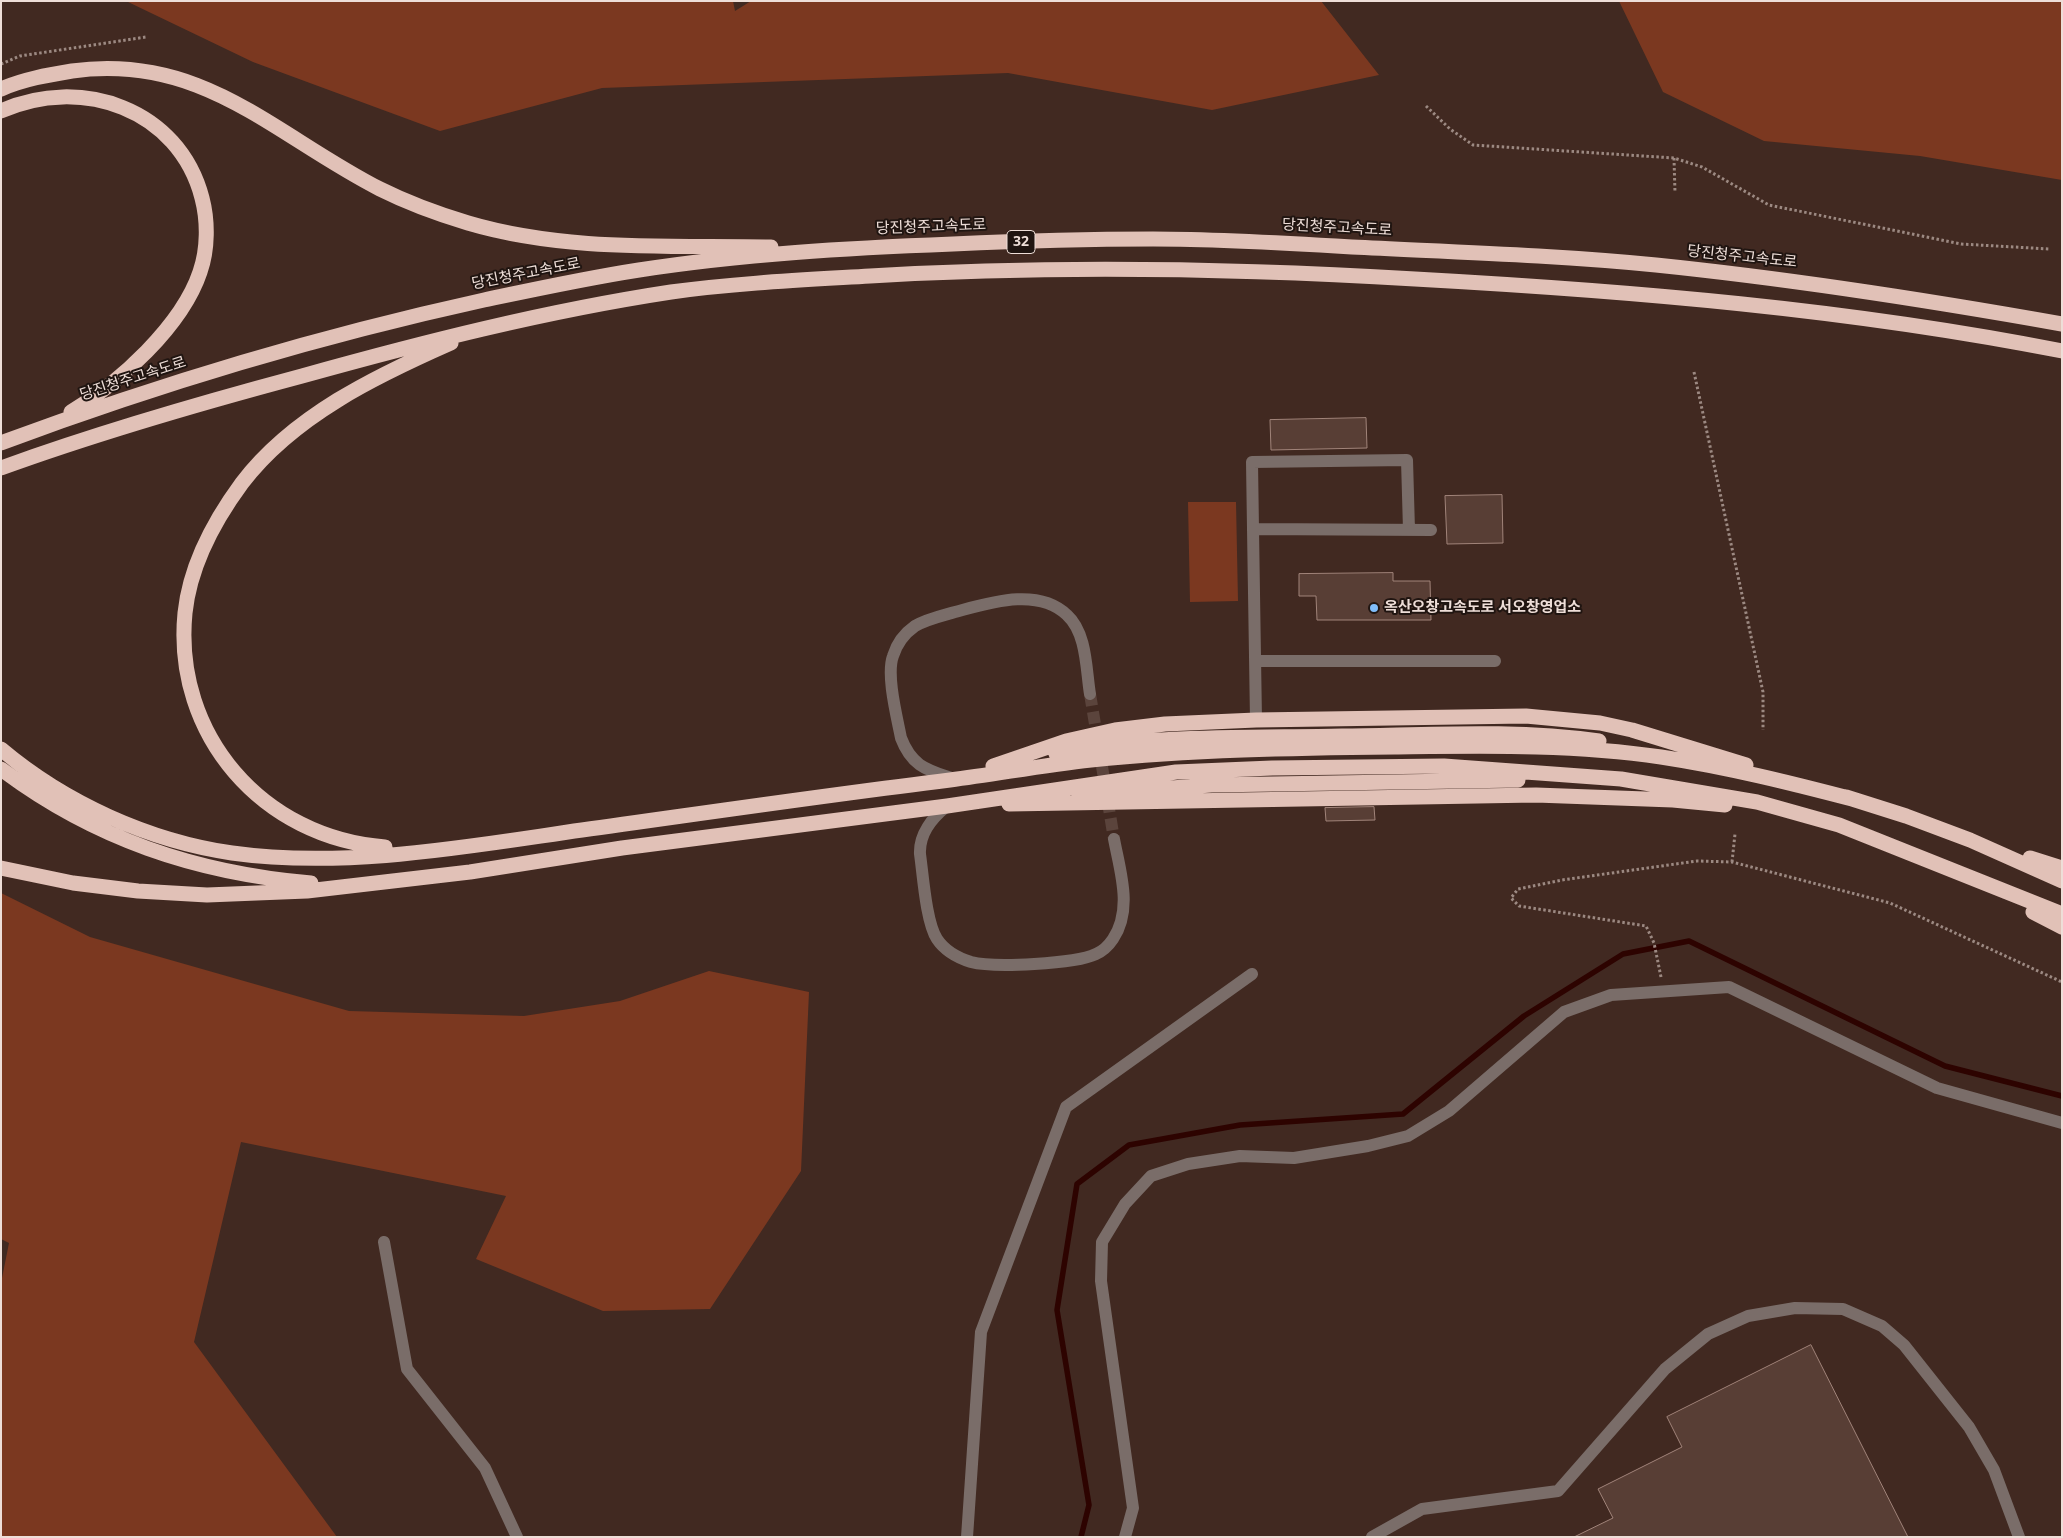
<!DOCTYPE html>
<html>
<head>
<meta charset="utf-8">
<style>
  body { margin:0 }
  #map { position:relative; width:2063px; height:1538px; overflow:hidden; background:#412921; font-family:"Noto Sans",sans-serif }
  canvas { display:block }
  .frame { position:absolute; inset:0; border:2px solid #eeded8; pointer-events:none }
</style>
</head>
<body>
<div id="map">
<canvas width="2063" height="1538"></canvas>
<div class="frame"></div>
</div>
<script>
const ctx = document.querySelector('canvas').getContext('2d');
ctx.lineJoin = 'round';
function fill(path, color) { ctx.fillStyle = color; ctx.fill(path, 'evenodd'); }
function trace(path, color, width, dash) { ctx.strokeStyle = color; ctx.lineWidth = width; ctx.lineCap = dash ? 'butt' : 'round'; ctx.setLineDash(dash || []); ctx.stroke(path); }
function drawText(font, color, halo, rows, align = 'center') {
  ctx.font = font + ' "Noto Sans","Noto Sans KR",sans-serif'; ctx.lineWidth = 4; ctx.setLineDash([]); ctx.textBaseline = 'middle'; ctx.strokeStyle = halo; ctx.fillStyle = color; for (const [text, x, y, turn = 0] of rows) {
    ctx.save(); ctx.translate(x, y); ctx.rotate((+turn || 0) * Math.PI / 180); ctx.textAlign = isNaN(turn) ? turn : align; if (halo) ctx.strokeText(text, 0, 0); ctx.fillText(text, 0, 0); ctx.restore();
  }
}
fill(new Path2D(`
  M126 1H733L735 11 751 1H1321L1379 75 1212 110 1008 73 602 88 440 131 253 62Z
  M1619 1H2062V180L1920 156 1764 141 1663 92Z
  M1188 502H1236L1238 601 1190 602Z
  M1 893 90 937 349 1011 524 1016 620 1001 709 971 809 992 801 1171 710 1309 603 1311 476 1259 506 1196 241 1142 194 1342 337 1537H1V1283L9 1243 1 1239Z`), '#7b3820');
trace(new Path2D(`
  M1081 1537 1089 1505 1057 1310 1077 1184 1129 1145 1240 1125 1403 1114 1524 1016 1623 954 1689 941 1945 1066 2062 1096`), '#2d0300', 5.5);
const building = new Path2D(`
  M1366 418 1367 448 1271 450 1270 420Z
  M1502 495 1503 543 1447 544 1445 496Z
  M1393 573V581H1430L1431 620H1317L1316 596H1299V574Z
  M1374 807 1375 820 1326 821 1325 808Z
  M1811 1345 1908 1537H1574L1613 1518 1598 1489 1682 1447 1667 1417Z`);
fill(building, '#583e35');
trace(building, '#a1847a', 1);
trace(new Path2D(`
  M1090 694 1114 839`), '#5b443c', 12, [12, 6]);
trace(new Path2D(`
  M1 64 20 56 146 37
  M1426 106 1450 129 1473 145 1674 158 1702 167 1769 205 1961 244 2049 249
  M1674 158 1675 193
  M1694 372 1763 692V730
  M1732 862 1735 834
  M1661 977 1654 943 1646 926 1519 906 1511 898 1518 889 1562 880 1697 861 1732 862 1890 903 2062 982`), '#9c8982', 3, [2.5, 2.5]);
trace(new Path2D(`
  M1253 529 1252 462 1407 460 1409 530
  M1255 661H1495
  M1256 720 1253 529 1431 530
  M954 779C928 770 912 767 901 738 897 717 886 675 893 656 897 643 905 633 915 626 927 619 941 616 955 612 989 603 1038 587 1067 615 1087 633 1086 670 1090 694
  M947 806C933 817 919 834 920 854 923 875 926 922 937 939 945 951 958 958 971 962 994 968 1075 964 1096 954 1103 951 1109 945 1113 939 1133 909 1120 871 1114 839
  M384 1242 407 1369 485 1468 517 1537
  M967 1537 981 1332 1066 1107 1252 974
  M1125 1537 1133 1508 1101 1281 1102 1242 1125 1204 1151 1176 1188 1164 1240 1156 1294 1158 1368 1146 1408 1136 1449 1111 1564 1012 1611 995 1729 987 1937 1088 2062 1123
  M1372 1537 1422 1509 1558 1491 1665 1369 1708 1334 1748 1316 1795 1308 1843 1309 1882 1326 1904 1345 1969 1427 1994 1470 2019 1537`), '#7a6d69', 12);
trace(new Path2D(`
  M1 89C24 79 48 75 72 71 203 53 274 135 380 189 408 203 438 214 468 223 566 252 670 245 771 247
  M1 111C81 75 179 109 202 198 208 221 208 249 200 272 182 326 119 383 71 412
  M1 443C159 384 320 336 484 300 536 289 587 278 639 270 743 254 848 248 953 244 1019 241 1086 239 1153 239 1219 239 1286 243 1352 247 1453 252 1555 255 1656 265 1792 279 1927 300 2062 324
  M1 468C100 432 201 403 302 376 424 342 546 311 671 292 737 283 803 280 870 276 1052 265 1233 268 1415 279 1632 291 1849 309 2062 351
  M1 749C65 803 149 841 232 853 346 869 470 846 582 830 705 813 827 795 950 780 997 774 1044 765 1091 760 1192 750 1294 748 1395 747 1483 746 1573 744 1661 757 1727 767 1791 783 1856 800
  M1056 754C1149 734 1247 738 1342 736 1427 735 1514 729 1599 741
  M993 766 1066 741 1115 730 1165 724 1256 720 1526 716 1600 723 1632 730 1746 765
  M1 769C94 839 196 873 311 883
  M1079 795 1211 785 1518 780
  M1846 797 1906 816 1970 840 2062 881
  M1009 804 1536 795 1673 800 1725 805
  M385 847C263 838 173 735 185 613 190 565 214 521 242 483 293 416 376 376 451 343
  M2030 858 2062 868
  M1 868 73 883 138 891 207 895 307 891 470 872 622 848 947 806 1176 772 1272 768 1444 766 1621 779 1757 802 1839 825 2062 914
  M2033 912 2062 927`), '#e1c1b7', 15);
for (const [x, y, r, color] of [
  [1374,608,5,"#80bdfa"]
]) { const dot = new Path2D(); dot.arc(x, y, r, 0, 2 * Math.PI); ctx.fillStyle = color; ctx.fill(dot); trace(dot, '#201511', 2); }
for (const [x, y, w] of [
  [1021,242,28]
]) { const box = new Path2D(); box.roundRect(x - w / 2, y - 11.5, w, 23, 4); ctx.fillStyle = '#201511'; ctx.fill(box); trace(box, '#eeded8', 1); }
drawText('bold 14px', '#eeded8', null, [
  ["32",1021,242]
]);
drawText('15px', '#eeded8', '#201511', [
  ["당진청주고속도로",931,227,-2],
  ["당진청주고속도로",1337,228,3],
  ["당진청주고속도로",1742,257,6],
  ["당진청주고속도로",526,274,-11],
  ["당진청주고속도로",133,379,-18]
]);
drawText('bold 15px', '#eeded8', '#201511', [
  ["옥산오창고속도로 서오창영업소",1384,608]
], 'left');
</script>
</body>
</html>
